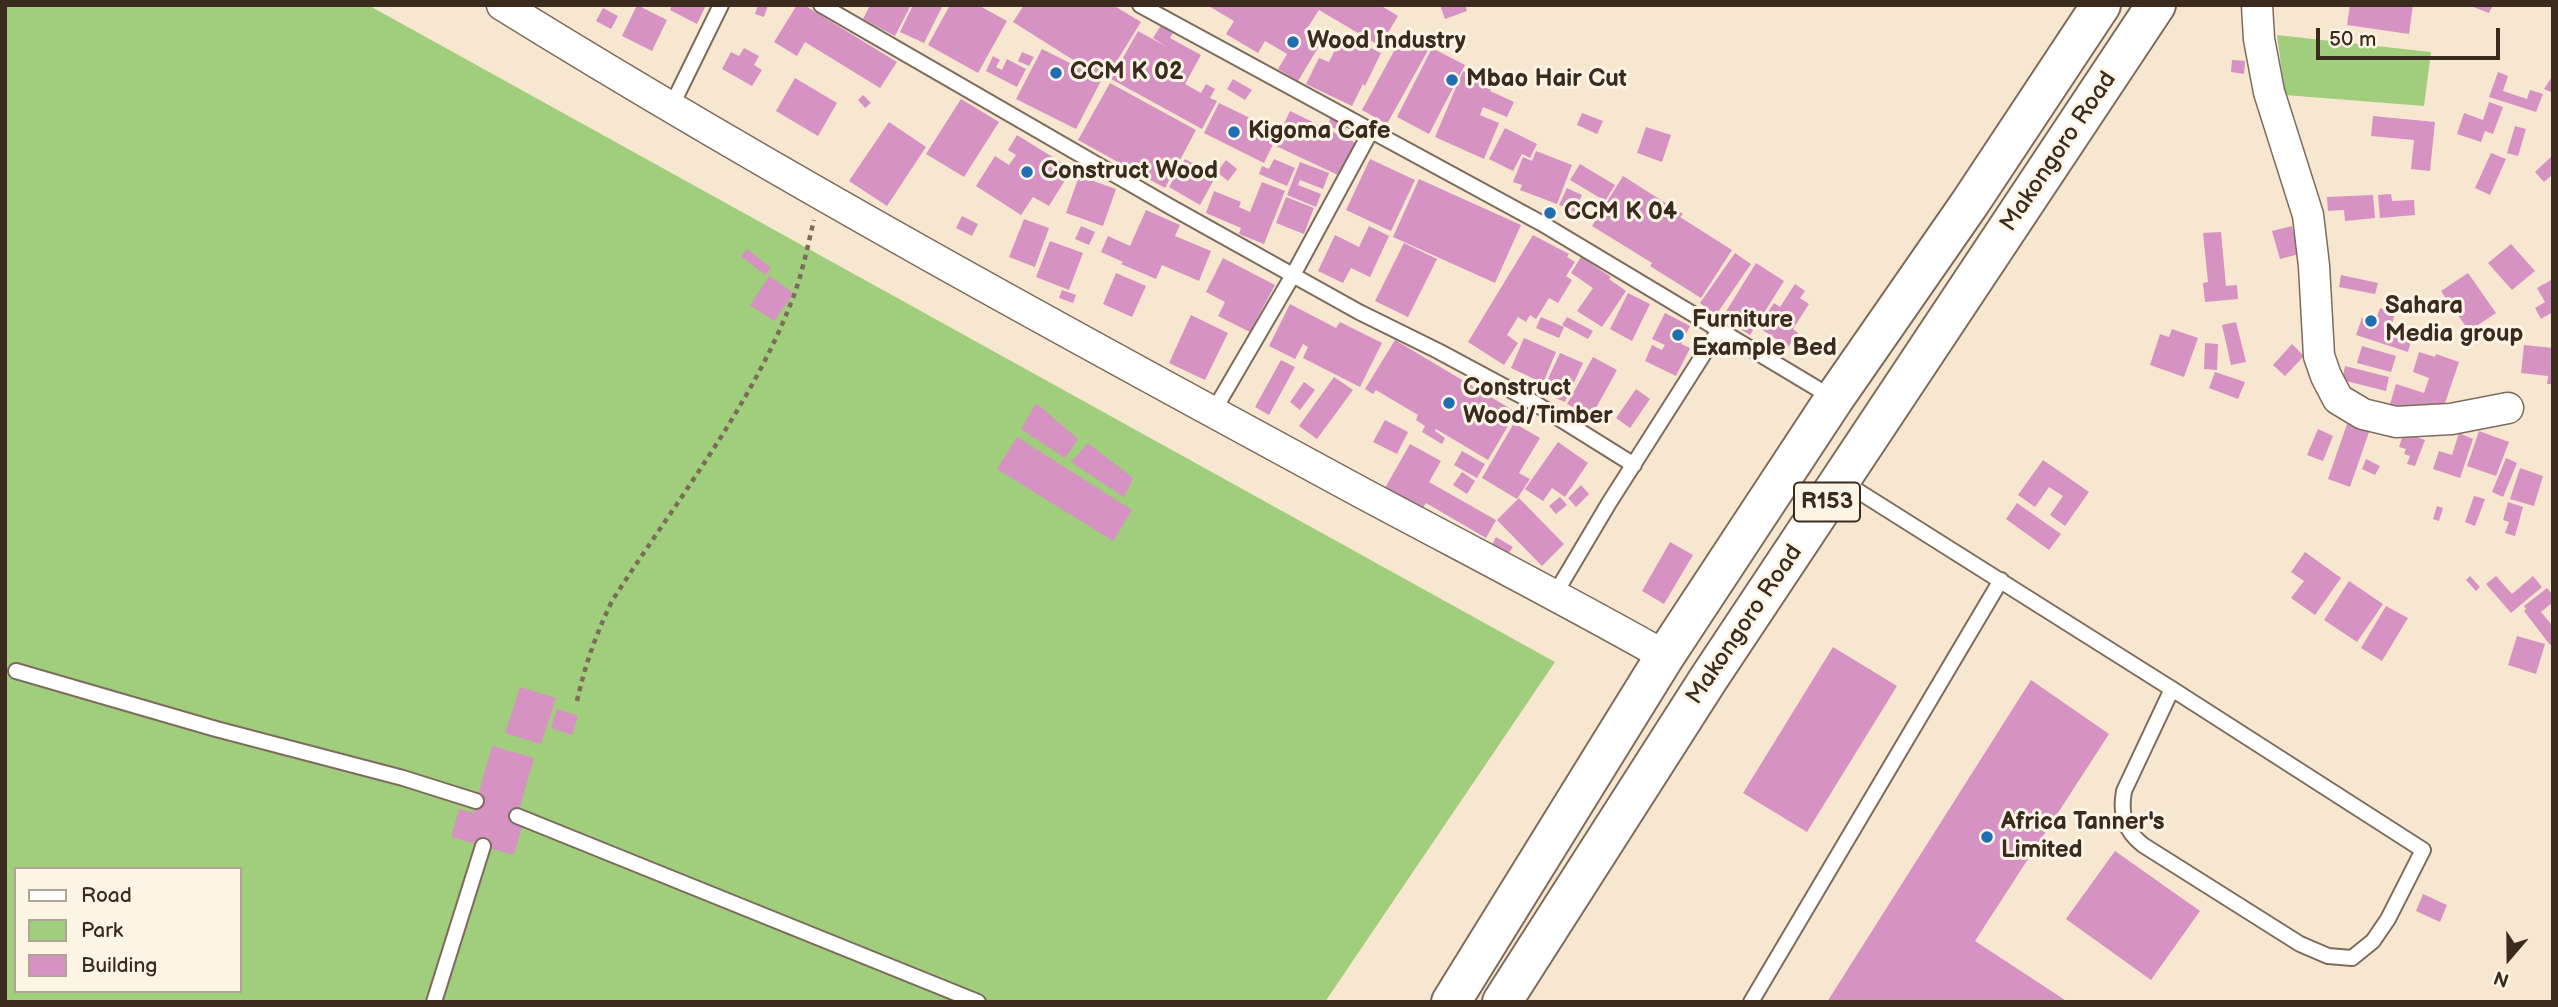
<!DOCTYPE html>
<html>
<head>
<meta charset="utf-8">
<style>
  body { margin:0 }
  #map { position:relative; width:2558px; height:1007px; overflow:hidden; background:#f8e7d0; font-family:"Balsamiq Sans",sans-serif }
  canvas { display:block }
  .frame { position:absolute; inset:0; border:7px solid #3b2a1e; pointer-events:none }
  .legend { position:absolute; left:14px; top:867px; width:228px; height:126px; box-sizing:border-box; background:#fcf5e5; border:2px solid #afa495; margin:0; padding:9px 12px; list-style:none; font-size:21px; color:#3b2a1e }
  .legend li { display:flex; align-items:center; gap:14px; height:35px }
  .legend b { width:35px; border:2px solid #afa495 }
  .north { position:absolute; left:2474px; top:923px; width:70px; height:70px; -webkit-text-stroke:5px #fcf5e5; paint-order:stroke; rotate:200deg; font-size:19px; font-weight:700; line-height:28px; text-align:center; color:#3b2a1e }
  .north::after { content:''; display:block; margin:auto; width:24px; height:32px; background:#3b2a1e; clip-path:polygon(50% 0,100% 100%,50% 72%,0 100%) }
  .scale { position:absolute; left:2316px; top:28px; width:184px; height:32px; box-sizing:border-box; border:4px solid #3b2a1e; border-top:0; padding-left:9px; font-size:21px; line-height:24px; white-space:nowrap; color:#3b2a1e; -webkit-text-stroke:5px #fcf5e5; paint-order:stroke }
</style>
</head>
<body>
<div id="map">
<canvas width="2558" height="1007"></canvas>
<div class="frame"></div>
<ul class="legend">
<li><b style="height:9px;background:#fff"></b>Road</li>
<li><b style="height:19px;background:#a1ce7c"></b>Park</li>
<li><b style="height:19px;background:#d592c2"></b>Building</li>
</ul>
<div class="north">N</div>
<div class="scale">50 m</div>
</div>
<script>
const ctx = document.querySelector('canvas').getContext('2d');
ctx.lineJoin = 'round';
function fill(path, color) { ctx.fillStyle = color; ctx.fill(path, 'evenodd'); }
function trace(path, color, width, dash) { ctx.strokeStyle = color; ctx.lineWidth = width; ctx.lineCap = dash ? 'butt' : 'round'; ctx.setLineDash(dash || []); ctx.stroke(path); }
function drawText(font, color, halo, rows, align = 'center') {
  ctx.font = font + ' "Balsamiq Sans",sans-serif'; ctx.lineWidth = 6; ctx.setLineDash([]); ctx.textBaseline = 'middle'; ctx.strokeStyle = halo; ctx.fillStyle = color; for (const [text, x, y, turn = 0] of rows) {
    ctx.save(); ctx.translate(x, y); ctx.rotate((+turn || 0) * Math.PI / 180); ctx.textAlign = isNaN(turn) ? turn : align; if (halo) ctx.strokeText(text, 0, 0); ctx.fillText(text, 0, 0); ctx.restore();
  }
}
fill(new Path2D(`
  M5 5H368L1555 662 1325 1002H5ZM16 869H240V991H16Z
  M2277 35 2431 52 2424 106 2285 95Z`), '#a1ce7c');
fill(new Path2D(`
  M637 5 667 20 652 51 622 36Z
  M672 5H706L697 24 670 10Z
  M758 5H768L764 17 755 14Z
  M797 5H804L897 62 880 88 805 42 797 56 774 42Z
  M870 5H911L895 36 863 19Z
  M913 5H943L924 43 900 32Z
  M950 5H978L1007 21 978 73 928 45Z
  M1024 5H1113L1141 22 1105 80 1013 22Z
  M1207 5H1380L1398 16 1380 46 1319 10 1304 33 1321 43 1298 81 1278 69 1287 54 1265 41 1258 53 1226 34 1234 21Z
  M1440 5H1465L1467 11 1445 19Z
  M2350 5H2413L2409 34 2347 25Z
  M2468 5H2493L2489 13Z
  M603 8 618 16 611 29 596 21Z
  M1161 25 1173 33 1170 38 1201 55 1185 84 1201 93 1206 84 1215 89 1210 98 1217 101 1202 129 1111 79 1138 31 1167 47 1153 38Z
  M1406 29 1432 43 1387 124 1362 110Z
  M1343 34 1381 53 1365 86 1363 84 1352 106 1306 84 1319 58 1329 62Z
  M744 48 759 56 754 65 762 70 752 86 722 69 731 52 739 56Z
  M1432 48 1465 65 1429 134 1397 117Z
  M1042 49 1102 79 1076 129 1016 99Z
  M1022 52 1034 57 1029 66 1018 61Z
  M993 56 1000 60 996 67 1002 70 1007 59 1026 69 1017 87 986 71Z
  M2232 60 2245 61 2244 74 2231 72Z
  M1463 71 1493 84 1490 91 1514 102 1507 117 1483 107 1480 115 1499 123 1484 159 1435 137Z
  M2498 72 2508 76 2503 91 2527 99 2530 90 2543 94 2536 112 2489 97Z
  M2553 75V93L2544 89Z
  M795 78 837 103 818 136 776 111Z
  M1233 79 1252 90 1245 100 1227 89Z
  M1110 83 1196 130 1165 188 1078 140Z
  M863 95 871 103 865 108 858 100Z
  M961 99 999 122 964 177 926 154Z
  M2489 102 2503 107 2493 134 2485 131 2481 142 2457 134 2464 113 2483 120Z
  M1219 103 1279 132 1264 163 1204 133Z
  M1290 111 1356 143 1340 176 1274 145Z
  M1582 113 1603 121 1597 134 1577 125Z
  M2373 116 2435 122 2430 171 2411 169 2414 140 2371 136Z
  M1330 118 1347 123 1345 132 1328 126Z
  M889 122 926 147 887 206 849 181Z
  M2515 126 2526 129 2518 156 2507 153Z
  M1646 127 1671 135 1662 162 1637 153Z
  M1505 128 1537 144 1530 158 1522 154 1513 171 1489 159Z
  M1017 135 1072 169 1049 206 1033 197 1021 215 976 186 995 156 1009 165 1016 155 1008 150Z
  M1536 151 1572 165 1557 204 1520 190 1522 185 1513 182 1523 157 1532 161Z
  M2491 153 2506 159 2490 195 2475 188Z
  M2553 155V174L2544 182 2535 172Z
  M1185 159 1216 176 1200 205 1169 187Z
  M1274 159 1295 168 1287 186 1259 174 1262 166 1269 169Z
  M1370 159 1415 180 1391 231 1346 210Z
  M1226 160 1237 169 1228 181 1217 172Z
  M1300 162 1329 173 1323 189 1300 180 1298 185 1321 194 1316 207 1287 195Z
  M1580 164 1615 185 1605 201 1570 180Z
  M1079 176 1116 189 1103 226 1066 213Z
  M1623 176 1683 214 1680 217 1732 250 1701 298 1650 266 1652 263 1592 226Z
  M1419 179 1521 225 1495 283 1393 237Z
  M1262 182 1285 191 1264 244 1239 234 1241 228 1206 213 1214 191 1241 202 1239 207 1250 212Z
  M1567 188 1582 195 1574 212 1559 205Z
  M2391 194 2392 201 2414 200 2415 215 2380 218 2378 195Z
  M2373 195 2375 218 2345 221 2344 210 2328 211 2327 197Z
  M1286 197 1314 208 1304 234 1276 223Z
  M1146 210 1180 225 1175 236 1211 251 1199 281 1162 265 1156 279 1121 264 1123 262 1101 252 1108 236 1130 246Z
  M962 216 978 224 972 236 956 228Z
  M1024 219 1049 228 1035 267 1009 257Z
  M1081 226 1095 232 1089 245 1075 239Z
  M1369 226 1389 236 1370 277 1351 268 1343 283 1318 271 1335 235 1359 247Z
  M2292 226 2299 254 2280 259 2272 231Z
  M2221 232 2226 286 2237 285 2238 299 2205 302 2203 283 2208 282 2203 233Z
  M1533 235 1569 254 1567 257 1575 262 1566 276 1572 280 1558 303 1549 298 1536 319 1530 315 1526 322 1518 317 1507 335 1518 343 1504 365 1468 342Z
  M1050 241 1083 253 1069 290 1036 277Z
  M1404 243 1437 259 1408 317 1375 301Z
  M2511 244 2535 271 2512 290 2488 263Z
  M747 249 771 268 765 275 741 256Z
  M1735 253 1751 264 1716 315 1700 303Z
  M1581 257 1611 277 1609 279 1626 291 1602 327 1577 311 1593 288 1571 273Z
  M1223 258 1275 285 1250 332 1218 316 1225 302 1206 292Z
  M1756 263 1784 281 1750 335 1722 318Z
  M1116 273 1146 286 1132 317 1103 304Z
  M2468 273 2496 313 2469 331 2441 291Z
  M2341 275 2378 283 2375 294 2339 287Z
  M769 276 794 293 774 321 750 305Z
  M2551 280 2553 312 2541 319 2535 308 2545 302 2537 288Z
  M1795 284 1805 291 1800 298 1809 304 1793 329 1798 333 1788 347 1758 327 1774 303 1780 307Z
  M1062 290 1076 295 1073 303 1059 298Z
  M1628 293 1650 304 1632 341 1610 329Z
  M1290 304 1336 328 1340 322 1382 343 1360 387 1303 358 1308 347 1303 344 1295 359 1269 346Z
  M2380 308 2395 313 2391 328 2413 335 2408 352 2356 335 2362 318 2375 322Z
  M1665 313 1690 326 1681 344 1690 348 1676 376 1645 361 1652 345 1662 350 1665 345 1652 339Z
  M1191 315 1228 333 1205 380 1169 363Z
  M1541 317 1564 327 1559 338 1536 328Z
  M1567 317 1593 331 1588 339 1562 325Z
  M2236 322 2246 362 2231 365 2222 325Z
  M2172 329 2198 338 2184 377 2150 365 2160 334 2169 337Z
  M1524 338 1556 352 1543 383 1511 368Z
  M1395 340 1516 412 1488 460 1436 429 1435 431 1445 438 1442 444 1422 432 1425 426 1416 420 1418 415 1376 390 1373 394 1365 389Z
  M2205 343 2218 344 2217 370 2204 369Z
  M2292 344 2304 356 2285 376 2273 365Z
  M2524 345 2553 348V384H2547L2548 376 2521 373Z
  M2362 346 2396 356 2391 372 2357 363Z
  M2419 352 2435 357 2436 354 2459 362 2445 403 2437 412 2390 404 2396 384 2424 393 2429 378 2413 372Z
  M1560 353 1583 363 1565 402 1542 392Z
  M1593 357 1617 370 1591 417 1567 404Z
  M1281 360 1295 367 1269 415 1255 407Z
  M2345 366 2389 377 2386 391 2342 380Z
  M2215 372 2245 382 2238 399 2209 388Z
  M1334 377 1353 390 1317 439 1299 426Z
  M1304 382 1315 390 1300 410 1290 402Z
  M1636 389 1650 399 1630 428 1616 418Z
  M1036 403 1078 439 1065 458 1021 429Z
  M1385 420 1408 432 1397 454 1373 442Z
  M1514 423 1540 438 1519 473 1530 479 1517 499 1482 478Z
  M2347 424 2369 432 2350 487 2328 479Z
  M2318 429 2333 436 2323 461 2307 455Z
  M2479 431 2509 442 2496 476 2467 466Z
  M2404 432 2425 440 2415 466 2407 464 2410 456 2404 454 2406 449 2399 447Z
  M2459 433 2473 439 2460 478 2433 469 2439 451 2452 455Z
  M1017 437 1132 510 1113 541 997 469Z
  M1558 442 1588 463 1565 497 1552 488 1543 501 1525 489Z
  M1088 443 1133 478 1124 497 1071 462Z
  M1410 444 1441 461 1429 482 1496 520 1486 538 1426 503 1422 509 1385 488Z
  M1462 451 1485 464 1477 478 1454 465Z
  M2506 458 2517 463 2503 497 2492 492Z
  M2366 459 2380 466 2375 475 2362 469Z
  M2043 460 2089 492 2065 526 2050 515 2063 496 2049 487 2035 507 2018 495Z
  M2520 468 2543 476 2534 506 2510 499Z
  M1462 472 1475 481 1467 494 1453 485Z
  M1581 485 1589 494 1576 507 1568 498Z
  M2474 496 2485 499 2475 526 2465 522Z
  M1560 497 1567 505 1556 514 1549 506Z
  M1519 498 1564 544 1542 566 1497 520Z
  M2508 502 2523 507 2515 536 2505 533 2509 522 2503 520Z
  M2017 503 2061 534 2049 550 2006 519Z
  M2437 506 2443 508 2439 521 2433 519Z
  M1496 537 1513 547 1506 557 1490 548Z
  M1670 542 1693 555 1664 604 1642 591Z
  M2305 552 2341 578 2315 615 2291 598 2304 581 2291 572Z
  M2470 576 2480 587 2476 591 2466 580Z
  M2496 576 2512 594 2533 576 2542 587 2511 613 2486 584Z
  M2349 581 2383 604 2357 642 2324 620Z
  M2547 588 2553 595V602L2541 612 2551 624 2553 622V642L2550 645 2524 611 2526 609 2524 606Z
  M2386 606 2408 618 2382 661 2361 648Z
  M2517 636 2545 644 2536 674 2508 665Z
  M1833 647 1897 686 1807 832 1743 793Z
  M2031 680 2109 734 1975 941 2068 1002H1827Z
  M520 687 556 698 541 744 505 733Z
  M557 709 578 716 572 735 551 728Z
  M492 746 534 758 515 824 522 826 514 855 451 837 459 809 473 813Z
  M2115 851 2200 911 2151 980 2066 919Z
  M2423 894 2447 905 2440 922 2416 911Z`), '#d592c2');
const lane = new Path2D(`
  M821 5 1169 206 1359 312 1438 351 1533 402 1634 465
  M1140 5 1541 223 1833 398
  M671 107 721 5
  M1213 412 1293 275 1371 131
  M1842 481 2172 689 2423 850 2388 919 2373 941 2352 958 2328 956 2300 944 2143 845C2124 830 2120 814 2124 791L2172 689
  M1555 594 1609 503 1719 330
  M16 671 216 729 403 778 476 801
  M517 816 978 1002
  M434 1002 483 846
  M1751 1002 2001 580`);
const street = new Path2D(`
  M502 5C783 179 1074 337 1364 494 1465 548 1566 600 1665 656
  M2257 5 2259 39 2269 92 2308 215 2314 266 2319 356 2326 376 2338 399 2363 414 2396 422 2451 419 2508 408`);
const primary = new Path2D(`
  M1451 1002 1665 656 1834 399 1970 203 2101 5
  M1502 1002 1709 678 2156 5`);
trace(lane, '#7d6c5c', 18);
trace(street, '#7d6c5c', 33);
trace(primary, '#7d6c5c', 42);
trace(new Path2D(`
  M577 701C585 665 596 634 612 601 674 504 749 410 791 303 802 276 807 248 814 220`), '#7d6c5c', 4.5, [5, 5]);
trace(lane, '#fff', 14);
trace(street, '#fff', 30);
trace(primary, '#fff', 38);
for (const [x, y, r, color] of [
  [1293,42,7,"#1f6fb2"],
  [1056,73,7,"#1f6fb2"],
  [1452,80,7,"#1f6fb2"],
  [1234,132,7,"#1f6fb2"],
  [1027,172,7,"#1f6fb2"],
  [1550,213,7,"#1f6fb2"],
  [2371,321,7,"#1f6fb2"],
  [1678,335,7,"#1f6fb2"],
  [1449,403,7,"#1f6fb2"],
  [1987,837,7,"#1f6fb2"]
]) { const dot = new Path2D(); dot.arc(x, y, r, 0, 2 * Math.PI); ctx.fillStyle = color; ctx.fill(dot); trace(dot, '#fcf5e5', 2.5); }
for (const [x, y, w] of [
  [1827,502,66]
]) { const box = new Path2D(); box.roundRect(x - w / 2, y - 19.5, w, 39, 5); ctx.fillStyle = '#fcf5e5'; ctx.fill(box); trace(box, '#3b2a1e', 2); }
drawText('bold 23px', '#3b2a1e', null, [
  ["R153",1827,502]
]);
drawText('bold 24px', '#3b2a1e', '#fcf5e5', [
  ["Wood Industry",1307,42],
  ["CCM K 02",1070,73],
  ["Mbao Hair Cut",1466,80],
  ["Kigoma Cafe",1248,132],
  ["Construct Wood",1041,172],
  ["CCM K 04",1564,213],
  ["Sahara",2385,307],
  ["Media group",2385,335],
  ["Furniture",1692,321],
  ["Example Bed",1692,349],
  ["Construct",1463,389],
  ["Wood/Timber",1463,417],
  ["Africa Tanner's",2001,823],
  ["Limited",2001,851]
], 'left');
drawText('24px', '#3b2a1e', '#fcf5e5', [
  ["Makongoro Road",2059,152,-56],
  ["Makongoro Road",1745,625,-56]
]);
</script>
</body>
</html>
